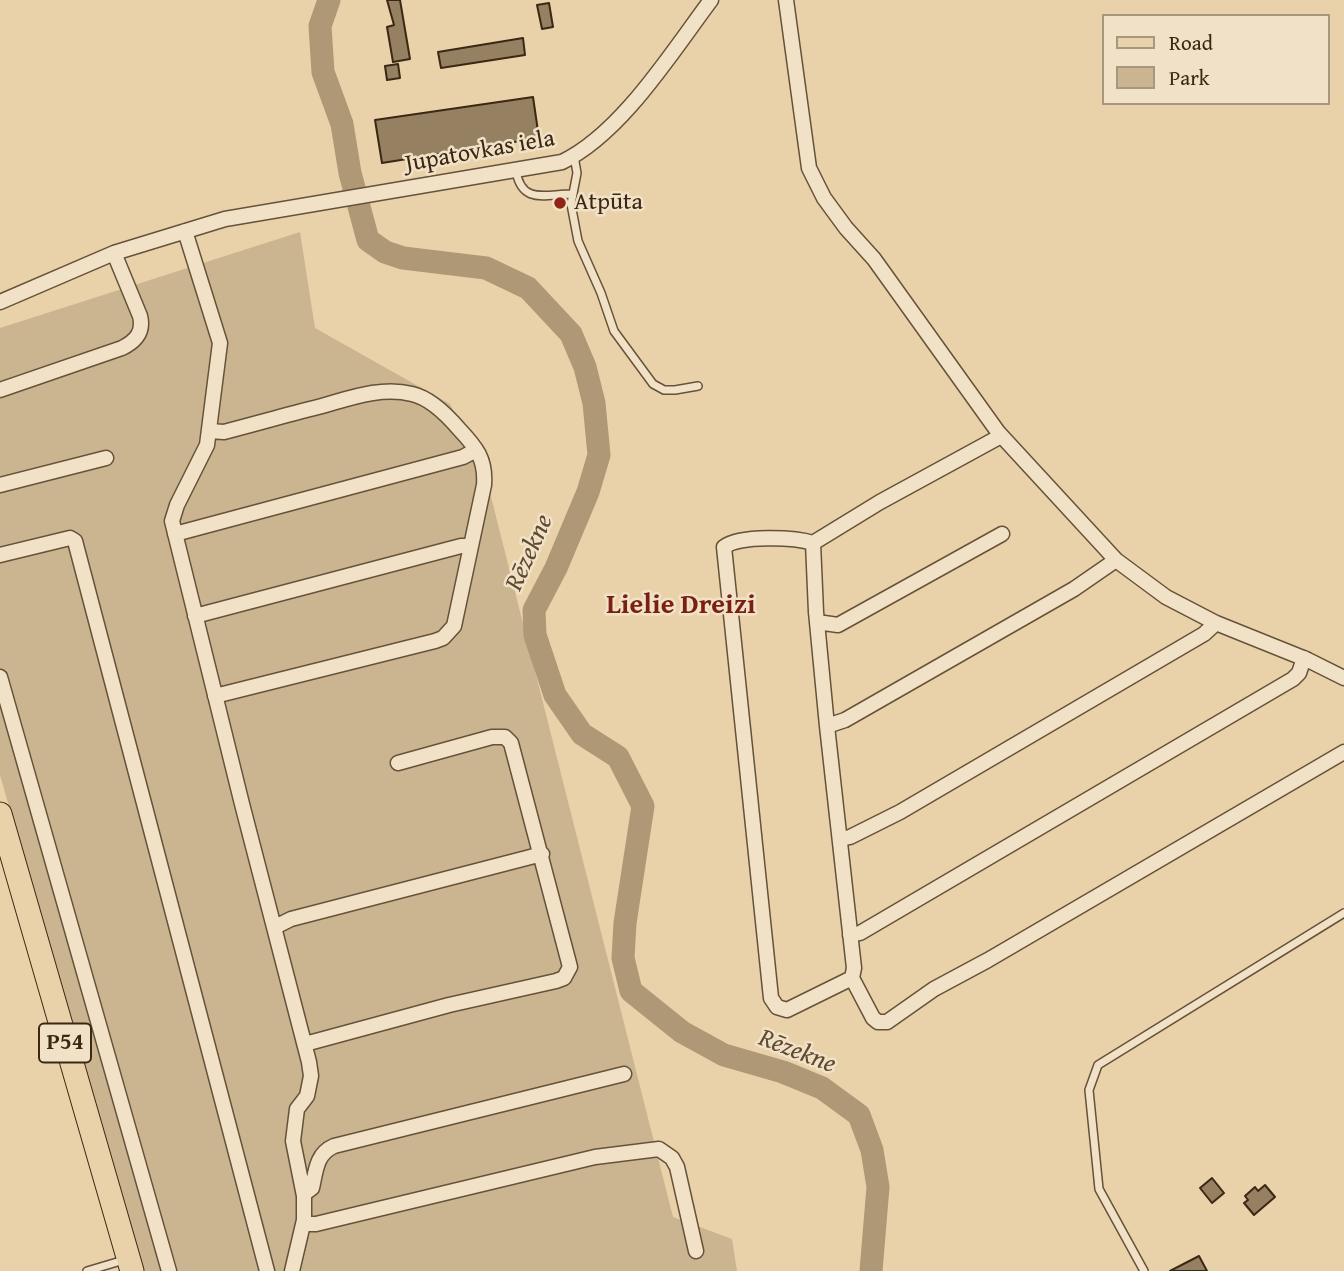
<!DOCTYPE html>
<html>
<head>
<meta charset="utf-8">
<style>
  body { margin:0 }
  #map { position:relative; width:1344px; height:1271px; overflow:hidden; background:#e9d2a9; font-family:"Gentium Book Plus",serif }
  canvas { display:block }
  .legend { position:absolute; left:1102px; top:14px; width:228px; height:91px; box-sizing:border-box; background:#f1e2c7; border:2px solid #a8977f; margin:0; padding:9px 12px; list-style:none; font-size:21px; color:#3b2714 }
  .legend li { display:flex; align-items:center; gap:14px; height:35px }
  .legend b { width:35px; border:2px solid #a8977f }
</style>
</head>
<body>
<div id="map">
<canvas width="1344" height="1271"></canvas>
<ul class="legend">
<li><b style="height:9px;background:#e9d2a9"></b>Road</li>
<li><b style="height:19px;background:#cbb590"></b>Park</li>
</ul>
</div>
<script>
const ctx = document.querySelector('canvas').getContext('2d');
ctx.lineJoin = 'round';
function fill(path, color) { ctx.fillStyle = color; ctx.fill(path, 'evenodd'); }
function trace(path, color, width, dash) { ctx.strokeStyle = color; ctx.lineWidth = width; ctx.lineCap = dash ? 'butt' : 'round'; ctx.setLineDash(dash || []); ctx.stroke(path); }
function drawText(font, color, halo, rows, align = 'center') {
  ctx.font = font + ' "Gentium Book Plus",serif'; ctx.lineWidth = 5; ctx.setLineDash([]); ctx.textBaseline = 'middle'; ctx.strokeStyle = halo; ctx.fillStyle = color; for (const [text, x, y, turn = 0] of rows) {
    ctx.save(); ctx.translate(x, y); ctx.rotate((+turn || 0) * Math.PI / 180); ctx.textAlign = isNaN(turn) ? turn : align; if (halo) ctx.strokeText(text, 0, 0); ctx.fillText(text, 0, 0); ctx.restore();
  }
}
fill(new Path2D(`
  M300 232 315 328 450 404 487 481 673 1217 732 1239 737 1271H142L0 775V328Z`), '#cbb590');
trace(new Path2D(`
  M329 0 320 26 323 72 342 124 350 173 368 240 385 252 403 258 486 268 528 288 571 334 585 367 594 403 599 455 588 492 556 568 534 610 535 635 555 695 582 734 618 757 643 806 625 923 623 958 631 991 682 1032 724 1055 783 1072 822 1088 859 1115 872 1150 878 1187 871 1271`), '#ae9876', 23);
const building = new Path2D(`
  M387 0H400L410 59 393 62 387 27 394 25Z
  M549 3 553 27 542 29 537 5Z
  M523 38 525 55 441 68 438 52Z
  M398 64 400 78 387 80 385 66Z
  M533 97 539 138 382 163 375 120Z
  M1212 1178 1224 1193 1212 1203 1200 1188Z
  M1265 1185 1275 1197 1254 1215 1244 1203 1248 1200 1245 1196 1255 1187 1258 1191Z
  M1199 1256 1207 1271H1170Z`);
fill(building, '#958061');
trace(building, '#3b2714', 2);
const service = new Path2D(`
  M574 156 577 173 571 204 578 241 601 293 614 331 653 384 664 390H675L698 386
  M516 171C522 205 546 194 571 194
  M87 1271 124 1260
  M1144 1271 1099 1189 1089 1090 1098 1065 1344 913`);
const minor = new Path2D(`
  M786 0 809 168 824 198 846 228 874 259 998 432 1116 560 1166 597 1216 623 1308 660 1344 678
  M185 231 220 343 207 445 177 505 172 521 242 804 309 1062 311 1076 307 1096 297 1109 293 1141 304 1196V1220L292 1271
  M0 302 114 253 225 219 562 162C621 134 672 52 711 0
  M0 390 122 348C136 341 144 332 140 316L114 253
  M209 431 224 432C255 424 286 415 318 407 348 399 380 386 412 394 430 398 447 415 459 429 476 447 486 459 484 485L454 626 443 638 435 641 215 696
  M0 485 106 458
  M175 534 463 457 476 450
  M813 543C794 537 740 535 724 547L771 998 777 1007 787 1010 852 978 854 968 827 726 816 612 813 543 880 502 1001 436
  M0 555 70 538 75 541 267 1271
  M195 616 461 546H471
  M817 622 838 625 1002 534
  M0 677 169 1271
  M827 726 845 720 1074 589 1116 560
  M840 839 850 837 900 812 1204 634 1216 623
  M275 927 291 919 542 854
  M850 935 860 933 1293 679 1299 673 1304 658
  M852 978 873 1018 878 1022H887L934 989 988 960 1344 752
  M305 1044 449 1005 556 981 564 978 570 967 511 743 505 737H492L398 763
  M304 1194 312 1188C316 1171 316 1154 334 1146L624 1074
  M303 1224H316L595 1157 659 1149 672 1158 677 1167 696 1251`);
const primary = new Path2D(`
  M0 814 132 1271`);
trace(service, '#665239', 10);
trace(minor, '#665239', 17);
trace(primary, '#3b2714', 25);
trace(service, '#f1e2c7', 7);
trace(minor, '#f1e2c7', 14);
trace(primary, '#e9d2a9', 23);
for (const [x, y, r, color] of [
  [560,203,7,"#8f2418"]
]) { const dot = new Path2D(); dot.arc(x, y, r, 0, 2 * Math.PI); ctx.fillStyle = color; ctx.fill(dot); trace(dot, '#f1e2c7', 2.5); }
for (const [x, y, w] of [
  [65,1043,52]
]) { const box = new Path2D(); box.roundRect(x - w / 2, y - 19.5, w, 39, 5); ctx.fillStyle = '#f1e2c7'; ctx.fill(box); trace(box, '#3b2714', 2); }
drawText('bold 23px', '#3b2714', null, [
  ["P54",65,1043]
]);
drawText('24px', '#3b2714', '#f1e2c7', [
  ["Jupatovkas iela",480,152,-10]
]);
drawText('24px', '#3b2714', '#f1e2c7', [
  ["Atpūta",574,203]
], 'left');
drawText('italic 26px', '#5e4931', '#f1e2c7', [
  ["Rēzekne",530,553,-66],
  ["Rēzekne",797,1052,21]
]);
drawText('bold 28px', '#7a1f14', '#f1e2c7', [
  ["Lielie Dreizi",681,606]
]);
</script>
</body>
</html>
